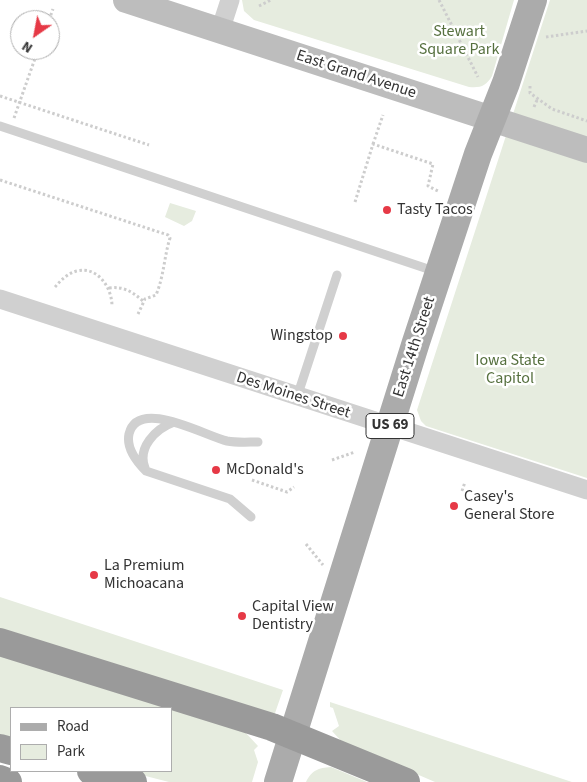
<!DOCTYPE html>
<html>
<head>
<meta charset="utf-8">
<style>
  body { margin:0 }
  #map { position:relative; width:587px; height:782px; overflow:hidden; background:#fff; font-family:"Source Sans 3",sans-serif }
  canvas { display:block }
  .legend { position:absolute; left:10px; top:707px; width:162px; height:65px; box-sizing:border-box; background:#fff; border:1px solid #adadad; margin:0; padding:6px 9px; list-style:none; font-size:15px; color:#333 }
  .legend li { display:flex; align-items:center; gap:10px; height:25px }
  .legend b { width:25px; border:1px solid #adadad }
  .north { position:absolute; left:10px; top:10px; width:50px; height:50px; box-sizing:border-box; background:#fff; border:1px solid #adadad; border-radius:50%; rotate:213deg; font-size:14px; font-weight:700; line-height:20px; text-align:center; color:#333 }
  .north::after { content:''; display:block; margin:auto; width:18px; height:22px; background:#e63946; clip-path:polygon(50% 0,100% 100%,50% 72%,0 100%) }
</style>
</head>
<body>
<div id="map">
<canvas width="587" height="782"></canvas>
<ul class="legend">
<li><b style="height:6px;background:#ababab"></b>Road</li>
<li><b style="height:14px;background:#e6ecdf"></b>Park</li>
</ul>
<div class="north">N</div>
</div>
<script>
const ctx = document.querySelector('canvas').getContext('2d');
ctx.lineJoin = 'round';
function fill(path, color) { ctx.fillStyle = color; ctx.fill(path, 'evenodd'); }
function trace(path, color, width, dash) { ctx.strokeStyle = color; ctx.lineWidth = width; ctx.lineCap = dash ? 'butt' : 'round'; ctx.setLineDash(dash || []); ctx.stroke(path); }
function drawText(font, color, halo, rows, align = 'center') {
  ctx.font = font + ' "Source Sans 3",sans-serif'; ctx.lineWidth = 5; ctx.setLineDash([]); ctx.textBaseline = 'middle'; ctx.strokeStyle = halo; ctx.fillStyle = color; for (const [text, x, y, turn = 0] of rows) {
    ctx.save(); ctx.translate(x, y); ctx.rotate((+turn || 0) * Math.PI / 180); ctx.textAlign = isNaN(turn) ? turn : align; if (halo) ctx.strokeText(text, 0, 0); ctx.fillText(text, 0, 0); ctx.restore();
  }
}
fill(new Path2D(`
  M242 0H514L492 76C486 86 481 88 469 87L254 20 244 11Z
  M550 0H587V478L426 426 421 421 417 410Z
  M170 203 196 211 192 221 184 226 165 217Z
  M0 597 283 690 274 716 0 629Z
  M0 654 245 732 258 746 254 750 258 762 252 782H169L126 771H171V708H11V740L0 737Z
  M330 702 572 782H435L342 742 332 731 339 726 333 708 330 707Z
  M331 767 367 782H306C312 770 318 768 331 767Z`), '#e6ecdf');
trace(new Path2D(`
  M439 0 478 77
  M259 6 271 0
  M49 20 53 9
  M546 37 587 31
  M530 86V93L552 109 587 121
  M0 96 149 145
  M534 107 537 100
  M14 118 38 50
  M373 144 383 115
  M0 180 168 235 170 238C164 257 164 276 156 295L145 299 138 314
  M355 202 373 144 433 164 428 186 440 192
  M55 287C61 280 68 273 77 271 98 266 112 288 112 306
  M109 288C124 286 133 292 144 302
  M332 460 355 452
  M252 480 287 492 294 487
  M462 491 465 482
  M306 544 323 565`), '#cdcdcd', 3, [2.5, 2.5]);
trace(new Path2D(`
  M0 126 437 272
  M297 397 337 275
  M145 468C137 448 155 429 174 422
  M251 517 230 499 146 471C136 461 126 448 129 434 138 397 205 436 227 441 237 443 248 442 258 442`), '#d0d0d0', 9);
trace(new Path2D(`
  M220 31 230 0
  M0 299 587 490`), '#d0d0d0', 19);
trace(new Path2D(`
  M126 0 587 150`), '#bdbdbd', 26);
trace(new Path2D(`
  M278 782 416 342 478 154 506 83 533 0`), '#ababab', 28);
trace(new Path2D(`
  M0 642 272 727 406 782
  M0 748 11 751
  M91 771 133 782
  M0 779 8 782`), '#9a9a9a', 28);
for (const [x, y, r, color] of [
  [387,210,5,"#e63946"],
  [343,336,5,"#e63946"],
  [216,470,5,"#e63946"],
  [454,506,5,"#e63946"],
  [94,575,5,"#e63946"],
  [242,616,5,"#e63946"]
]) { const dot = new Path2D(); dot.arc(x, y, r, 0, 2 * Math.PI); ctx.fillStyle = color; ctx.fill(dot); trace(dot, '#fff', 2); }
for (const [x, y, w] of [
  [390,426,48]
]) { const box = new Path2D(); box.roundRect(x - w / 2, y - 12.5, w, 25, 4); ctx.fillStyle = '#fff'; ctx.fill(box); trace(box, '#333', 1); }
drawText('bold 15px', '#333', null, [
  ["US 69",390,426]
]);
drawText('16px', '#56703f', '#fff', [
  ["Stewart",459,32],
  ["Square Park",459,50],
  ["Iowa State",510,361],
  ["Capitol",510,379]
]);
drawText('16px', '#333', '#fff', [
  ["East Grand Avenue",356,75,18],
  ["East 14th Street",415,347,-72],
  ["Des Moines Street",293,396,18]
]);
drawText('16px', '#333', '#fff', [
  ["Tasty Tacos",397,210],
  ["Wingstop",333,336,"right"],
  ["McDonald's",226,470],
  ["Casey's",464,497],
  ["General Store",464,515],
  ["La Premium",104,566],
  ["Michoacana",104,584],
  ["Capital View",252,607],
  ["Dentistry",252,625]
], 'left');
</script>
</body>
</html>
